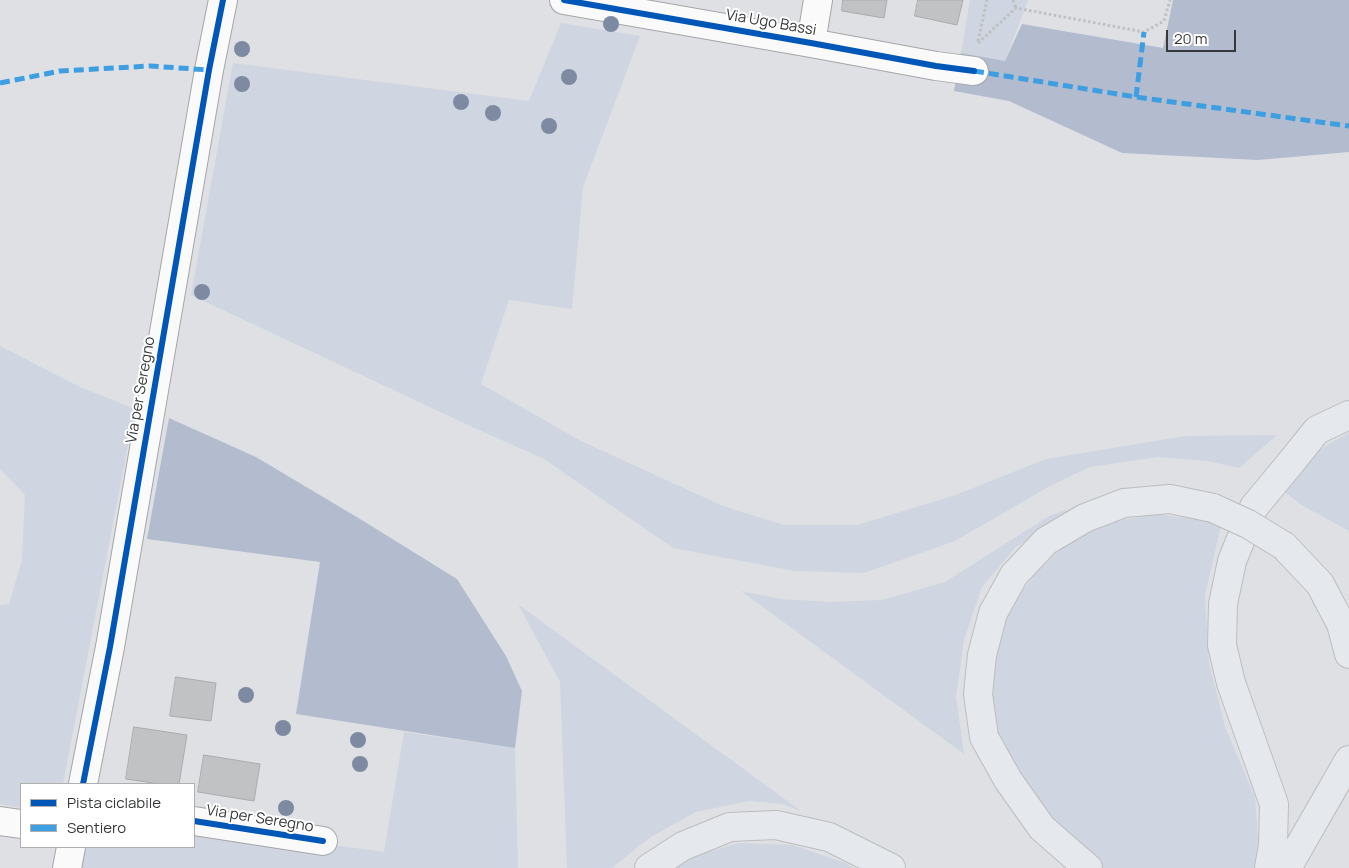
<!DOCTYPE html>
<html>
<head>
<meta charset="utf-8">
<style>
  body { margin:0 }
  #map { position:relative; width:1349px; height:868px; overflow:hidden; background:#dfe0e3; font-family:Manrope,sans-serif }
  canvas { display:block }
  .legend { position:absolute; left:20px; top:783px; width:175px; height:65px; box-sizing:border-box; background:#fff; border:1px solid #afafb0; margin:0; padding:6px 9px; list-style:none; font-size:15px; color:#36383a }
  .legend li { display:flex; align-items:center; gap:10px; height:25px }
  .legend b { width:25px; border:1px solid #afafb0 }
  .scale { position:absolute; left:1166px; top:30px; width:70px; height:22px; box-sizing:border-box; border:2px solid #36383a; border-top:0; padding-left:6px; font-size:15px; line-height:18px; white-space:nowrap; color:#36383a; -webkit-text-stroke:4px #fff; paint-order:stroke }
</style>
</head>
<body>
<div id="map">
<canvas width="1349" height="868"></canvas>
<ul class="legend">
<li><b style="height:6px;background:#0057b8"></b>Pista ciclabile</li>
<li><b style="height:6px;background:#3e9ee2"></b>Sentiero</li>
</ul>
<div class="scale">20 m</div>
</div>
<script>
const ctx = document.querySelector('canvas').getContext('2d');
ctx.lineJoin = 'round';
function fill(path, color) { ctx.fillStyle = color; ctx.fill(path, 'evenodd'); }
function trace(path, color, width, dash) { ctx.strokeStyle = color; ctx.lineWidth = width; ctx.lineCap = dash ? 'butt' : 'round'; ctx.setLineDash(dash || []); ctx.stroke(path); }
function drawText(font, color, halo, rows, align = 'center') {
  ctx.font = font + ' Manrope,sans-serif'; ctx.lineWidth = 4; ctx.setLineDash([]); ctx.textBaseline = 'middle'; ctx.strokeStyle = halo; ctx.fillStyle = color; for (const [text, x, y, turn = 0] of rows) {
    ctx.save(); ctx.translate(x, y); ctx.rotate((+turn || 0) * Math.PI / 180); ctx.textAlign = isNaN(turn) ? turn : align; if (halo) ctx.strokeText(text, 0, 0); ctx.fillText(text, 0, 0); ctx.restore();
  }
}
fill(new Path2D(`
  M970 0H1028L1005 61 961 53Z
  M561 23 640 36 583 187 572 309 509 300 481 384 581 441 723 506 784 525H857L953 496 1046 459 1186 436 1277 435 1239 468 1207 461 1158 457 1090 467 1050 486 955 541 864 573 795 571 673 548 544 459 468 425 191 295 233 63 529 101Z
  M0 346 80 387 135 409 63 784H21V808L0 804V605L9 604 22 560 25 495 0 469Z
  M1349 433V531L1300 504 1281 489 1305 461 1327 445Z
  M1092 501 1016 547 982 587 964 640 956 697 964 754 741 591 780 599 831 602 882 600 945 582 1049 516Z
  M1156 514 1203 520 1221 526 1205 595 1209 663 1225 727 1255 797 1258 839 1255 868H1094L1021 788 991 718V656L1008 610 1036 573 1070 540 1110 522Z
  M519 606V605L801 811 782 804 749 801 696 812 649 838 612 868H567L560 682Z
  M404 732 515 748 518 868H80L83 847H194V826L384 852Z
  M738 843 793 845 845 863 854 868H672L685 859Z`), '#cfd5e1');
fill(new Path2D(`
  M1173 0H1349V152L1258 160 1122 153 1009 101 954 91 961 53 1005 61 1022 24 1163 48Z
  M169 418 256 457 360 519 457 579 506 656 522 691 515 748 296 714 320 562 147 539Z`), '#b2bcce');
const building = new Path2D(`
  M843 0H887L884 18 842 11Z
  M918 0H963L957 25 915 16Z
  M176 677 216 683 211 721 170 716Z
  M134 727 187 735 179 784H160L126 779Z
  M204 755 260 764 254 801 198 792Z`);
fill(building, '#c1c2c4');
trace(building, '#aaabad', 1);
const minor = new Path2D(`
  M564 0 811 43 936 66 974 71
  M811 43 818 0
  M83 784 110 647 209 70 223 0
  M0 821 21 824
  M194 821 323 841
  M67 868 71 847`);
const highway = new Path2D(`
  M1284 546 1320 584 1341 624 1349 654
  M649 868 683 846 730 827 776 825 829 837 891 868
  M1088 868 1042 828 1008 780 984 737 978 694 982 655 993 613 1014 575 1046 541 1085 518 1124 503 1170 499 1213 508
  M1269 868 1273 845 1274 804 1231 683 1222 645 1223 604 1232 561 1254 507 1288 466 1317 430 1349 415
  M1287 868 1349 760`);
trace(minor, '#a5a6a8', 30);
trace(highway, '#bdbdbe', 30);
trace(new Path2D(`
  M1013 0 1016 8
  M978 41 987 0
  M978 43 1016 8 1144 32 1164 21 1170 0`), '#bfc0c0', 3, [2.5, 2.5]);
trace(minor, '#fafafb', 28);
trace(highway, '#e5e8ed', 28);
const highwayBridge = new Path2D(`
  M1213 508 1248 524 1284 546`);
trace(highwayBridge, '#bdbdbe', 30, []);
trace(highwayBridge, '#e5e8ed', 28);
trace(new Path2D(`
  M974 71 1136 97 1349 126
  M0 83 60 71 150 66 209 70
  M1136 97 1144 32`), '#3e9ee2', 5, [10, 5]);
trace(new Path2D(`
  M564 0 811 43 936 66 974 71
  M83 784 110 647 209 70 223 0
  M194 821 323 841`), '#0057b8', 6);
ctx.fillStyle = '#7d8aa2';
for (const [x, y] of [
  [611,24],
  [242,49],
  [569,77],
  [242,84],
  [461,102],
  [493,113],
  [549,126],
  [202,292],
  [246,695],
  [283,728],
  [358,740],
  [360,764],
  [286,808]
]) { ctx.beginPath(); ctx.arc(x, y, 8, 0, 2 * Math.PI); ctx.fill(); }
drawText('15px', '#36383a', '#fff', [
  ["Via Ugo Bassi",771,23,10],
  ["Via per Seregno",141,390,-80],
  ["Via per Seregno",260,819,9]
]);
</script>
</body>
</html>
